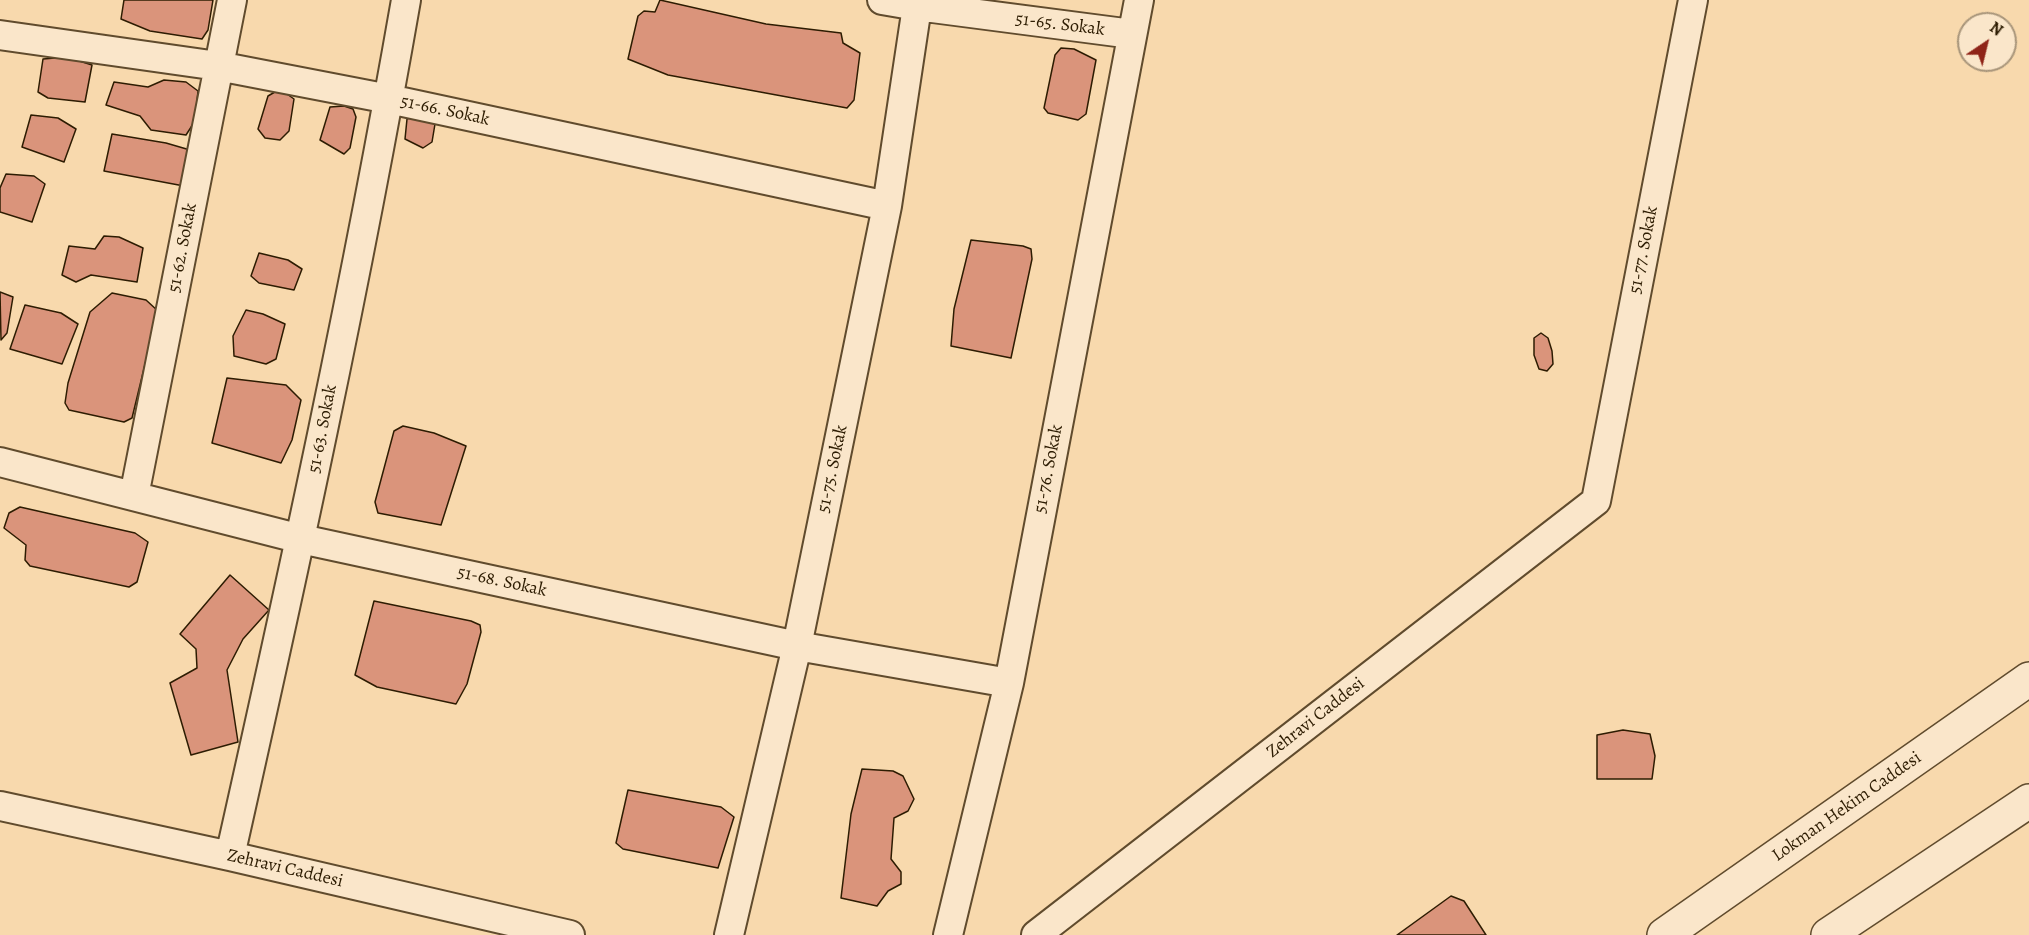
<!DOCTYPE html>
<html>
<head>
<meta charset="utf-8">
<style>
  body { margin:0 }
  #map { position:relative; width:2029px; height:935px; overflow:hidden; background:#f8d9ad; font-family:Alegreya,serif }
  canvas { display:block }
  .north { position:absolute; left:1957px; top:12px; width:60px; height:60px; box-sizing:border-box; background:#fae6ca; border:2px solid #a8957a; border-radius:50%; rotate:35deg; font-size:16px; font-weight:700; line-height:24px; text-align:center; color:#2d1c02 }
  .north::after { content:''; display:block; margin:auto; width:21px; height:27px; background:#8f2418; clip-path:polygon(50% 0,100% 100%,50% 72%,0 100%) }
</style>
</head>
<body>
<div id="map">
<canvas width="2029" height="935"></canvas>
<div class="north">N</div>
</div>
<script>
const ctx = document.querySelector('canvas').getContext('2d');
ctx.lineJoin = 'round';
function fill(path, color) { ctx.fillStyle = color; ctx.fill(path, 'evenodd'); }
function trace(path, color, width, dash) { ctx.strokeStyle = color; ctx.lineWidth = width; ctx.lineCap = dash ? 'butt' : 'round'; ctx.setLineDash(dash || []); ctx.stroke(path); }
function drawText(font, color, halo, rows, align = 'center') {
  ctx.font = font + ' Alegreya,serif'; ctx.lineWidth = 4.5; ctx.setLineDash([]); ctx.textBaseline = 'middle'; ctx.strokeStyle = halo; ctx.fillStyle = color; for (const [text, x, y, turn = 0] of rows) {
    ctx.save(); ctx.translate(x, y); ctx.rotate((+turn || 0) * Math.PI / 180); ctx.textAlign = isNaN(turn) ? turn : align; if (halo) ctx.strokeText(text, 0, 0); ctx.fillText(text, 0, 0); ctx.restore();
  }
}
const building = new Path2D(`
  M124 0H213L208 30 202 39 150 31 121 19Z
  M660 0 766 24 841 33 843 43 860 53 854 100 847 108 668 75 628 59 638 16 644 11 655 12Z
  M1061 48 1074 49 1096 60 1086 114 1078 120 1048 113 1044 108 1055 55Z
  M67 57 92 65 85 102 48 98 38 92 43 59Z
  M164 80 186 82 198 91 195 121 186 135 151 130 140 116 106 105 114 82 148 87Z
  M280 89 294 99 289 131 280 140 265 138 258 129 268 96Z
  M344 106 353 109 356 117 350 148 344 154 320 140 330 107Z
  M419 113 435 124 432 142 423 148 405 139 407 119Z
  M31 115 58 118 76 129 64 162 22 147Z
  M112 134 166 143 190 150 184 186 104 171Z
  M6 174 34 176 45 184 32 222 0 212V188Z
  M104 236 119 237 143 248 137 282 91 275 76 282 62 275 69 246 95 249Z
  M971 240 1023 246 1031 249 1032 259 1011 358 951 346 954 309Z
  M259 253 288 260 302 269 294 290 259 283 251 276Z
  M0 292 13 297 7 333 1 340Z
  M112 293 146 300 158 311 132 418 124 422 69 410 65 403 68 383 90 312Z
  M25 305 61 313 78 324 62 364 10 349Z
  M246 310 263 314 285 324 276 359 266 364 234 356 233 336Z
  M1541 333 1548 338 1552 351 1553 364 1547 371 1539 369 1534 355V338Z
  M227 378 286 385 301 400 292 440 281 463 212 443Z
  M403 426 434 433 466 446 441 525 378 513 375 502 394 431Z
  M20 507 135 533 148 542 137 582 129 587 30 566 25 560 26 545 4 528 9 513Z
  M230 575 269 610 243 639 227 670 238 742 191 755 170 683 197 668 196 649 180 634Z
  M374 601 471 621 480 625 481 632 467 684 456 704 377 687 355 675Z
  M1623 730 1650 734 1655 756 1652 779H1597V735Z
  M862 769 893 771 903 776 914 799 908 811 894 818 891 859 901 872V884L888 891 877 906 841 898 851 814Z
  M628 790 721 807 734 817 718 868 623 849 616 843Z
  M1451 896 1464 901 1486 935H1397Z`);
fill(building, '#da947b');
trace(building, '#2d1c02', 1.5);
const minor = new Path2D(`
  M882 0 917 6 1132 34
  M0 35 218 66 389 99 887 206
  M0 462 301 539 797 646 1009 683
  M134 496 232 0
  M0 806 230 856 570 935
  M230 856C294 571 356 287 406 0
  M729 935 797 646 887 206 918 0
  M948 935 1009 683 1139 0
  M1036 935 1596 501 1693 0`);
const tertiary = new Path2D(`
  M1664 935 2029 679
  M1828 935 2029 801`);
trace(minor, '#604b2d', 32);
trace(tertiary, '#604b2d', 36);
trace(minor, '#fae6ca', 28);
trace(tertiary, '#fae6ca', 33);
drawText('18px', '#2d1c02', '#fae6ca', [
  ["51-65. Sokak",1060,25,7],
  ["51-66. Sokak",445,111,12],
  ["51-62. Sokak",183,248,-79],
  ["51-77. Sokak",1644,250,-79],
  ["51-63. Sokak",323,429,-79],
  ["51-75. Sokak",833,469,-78],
  ["51-76. Sokak",1049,469,-79],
  ["51-68. Sokak",502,582,12],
  ["Zehravi Caddesi",1316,718,-38],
  ["Lokman Hekim Caddesi",1847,807,-35],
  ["Zehravi Caddesi",285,869,13]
]);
</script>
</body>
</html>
